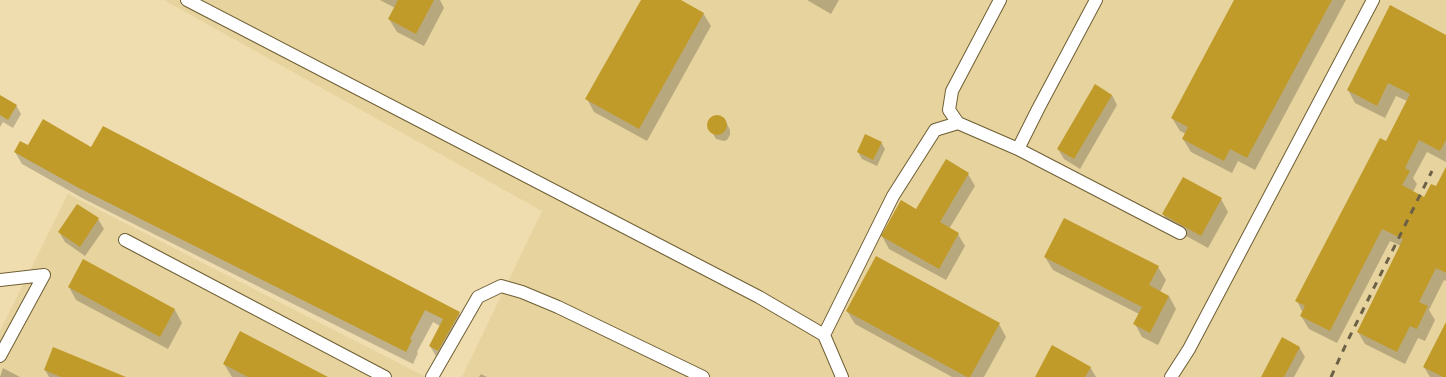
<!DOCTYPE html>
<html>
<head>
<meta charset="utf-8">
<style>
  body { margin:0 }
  canvas { display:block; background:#efddaf }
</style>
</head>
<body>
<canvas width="1446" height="377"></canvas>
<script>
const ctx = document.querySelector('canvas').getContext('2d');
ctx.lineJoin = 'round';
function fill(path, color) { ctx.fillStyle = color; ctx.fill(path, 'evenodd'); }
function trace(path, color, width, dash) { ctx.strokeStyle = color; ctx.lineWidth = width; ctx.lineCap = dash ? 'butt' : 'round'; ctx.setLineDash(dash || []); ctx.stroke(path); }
fill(new Path2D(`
  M164 0H1446V377H462L542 211Z
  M68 194 426 377H0V331Z`), '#e7d39e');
fill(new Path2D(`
  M380 0H440L444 8 424 46 397 32 389 19 395 8Z
  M642 0H679L703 13 711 26 647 141 594 112 587 99Z
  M807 0H839L831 14Z
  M1235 0H1346L1255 170 1238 161 1232 173 1191 152 1183 139 1186 134 1180 131 1172 118Z
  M1446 36V162L1427 152 1413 178 1417 184 1413 192 1425 198 1437 188 1446 173V281L1444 280 1429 310 1435 320 1425 341 1418 338 1405 364 1365 344 1358 332 1401 246 1390 241 1337 343 1309 329 1301 316 1303 313 1297 301 1386 142 1407 101 1396 96 1385 118 1355 103 1348 90Z
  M1112 95 1117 105 1080 169 1064 159 1058 149Z
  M0 96 16 105 21 114 13 128 3 122 0 127Z
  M719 116 724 118 730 130V135L727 140 724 141 716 139 709 127 708 123 712 117Z
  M881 142 885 149 877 166 862 159 858 152Z
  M28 146 92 149 459 313 467 326 437 358 430 346 440 326 433 322 417 352 418 353 413 364 84 199 22 164 15 152Z
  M968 174 975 186 949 229 958 234 965 246 946 280 889 249 882 236 916 210Z
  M1221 199 1228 212 1208 248 1170 227 1163 214Z
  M98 219 104 229 85 256 65 242 59 232Z
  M1045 257 1158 267 1166 280 1160 292 1169 296 1176 309 1158 345 1142 337 1135 324 1139 314 1053 270Z
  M69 287 175 310 182 323 168 349 76 300Z
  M847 311 999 324 1006 337 984 377H952L855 324Z
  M1446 324V377H1430L1424 367Z
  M1299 347 1305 357 1294 377H1262Z
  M224 364 326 377H232Z
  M1090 367 1096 377H1036Z
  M3 368 20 377H0Z
  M45 370 118 377H49Z
  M481 374 487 377H479Z`), '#0003');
fill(new Path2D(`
  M398 0H434L416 34 388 19Z
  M641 0H681L704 13 639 129 585 99Z
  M1234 0H1332L1247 158 1230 149 1224 161 1182 139 1188 127 1171 118Z
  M1390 5 1446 35V140L1440 151 1419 140 1405 168 1410 171 1402 185 1424 197 1431 184 1436 186 1446 167V273L1436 268 1419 302 1428 306 1417 329 1410 326 1397 352 1357 332 1403 239 1382 229 1330 331 1300 316 1305 306 1295 301 1380 138 1386 141 1410 94 1388 83 1377 106 1347 90Z
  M1095 84 1112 95 1074 159 1057 149Z
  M0 95 17 105 8 120 0 115Z
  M707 125a10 10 0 1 1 20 0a10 10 0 1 1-20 0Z
  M43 119 91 147 103 126 460 312 438 351 429 346 443 319 425 310 410 339 412 340 406 352 75 186 14 152 20 141 28 145Z
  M865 134 882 142 873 160 857 152Z
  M946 159 969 173 940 222 959 233 939 269 881 236 901 200 916 209Z
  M1183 177 1222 198 1201 236 1162 214Z
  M77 204 99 218 80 247 58 232Z
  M1064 218 1159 266 1149 285 1169 296 1150 333 1133 324 1142 307 1044 257Z
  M876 256 1000 323 970 377H967L846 311Z
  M83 259 175 309 160 337 68 287Z
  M1446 322V377H1443L1423 367Z
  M240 331 328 377H248L223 364Z
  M1282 337 1300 347 1284 377H1261Z
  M1052 345 1091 367 1085 377H1035Z
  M53 347 126 377H61L44 370Z`), '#c19b29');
const minor = new Path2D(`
  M187 0 759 297 824 335 842 377
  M958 123 949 110 952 91 1000 0
  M1018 149 1038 109 1096 0
  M125 240 385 377
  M0 280 44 275 0 356
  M824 335 893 196 935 130 958 123 1018 149 1180 233
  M432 377 478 297 501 286 522 292 558 307 703 377
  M1171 377 1189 349 1373 0`);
trace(minor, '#6e5e34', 14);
trace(minor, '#fff', 12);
trace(new Path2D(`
  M1331 377 1347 342 1432 171`), '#6c6146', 3, [7, 7]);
</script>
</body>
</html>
